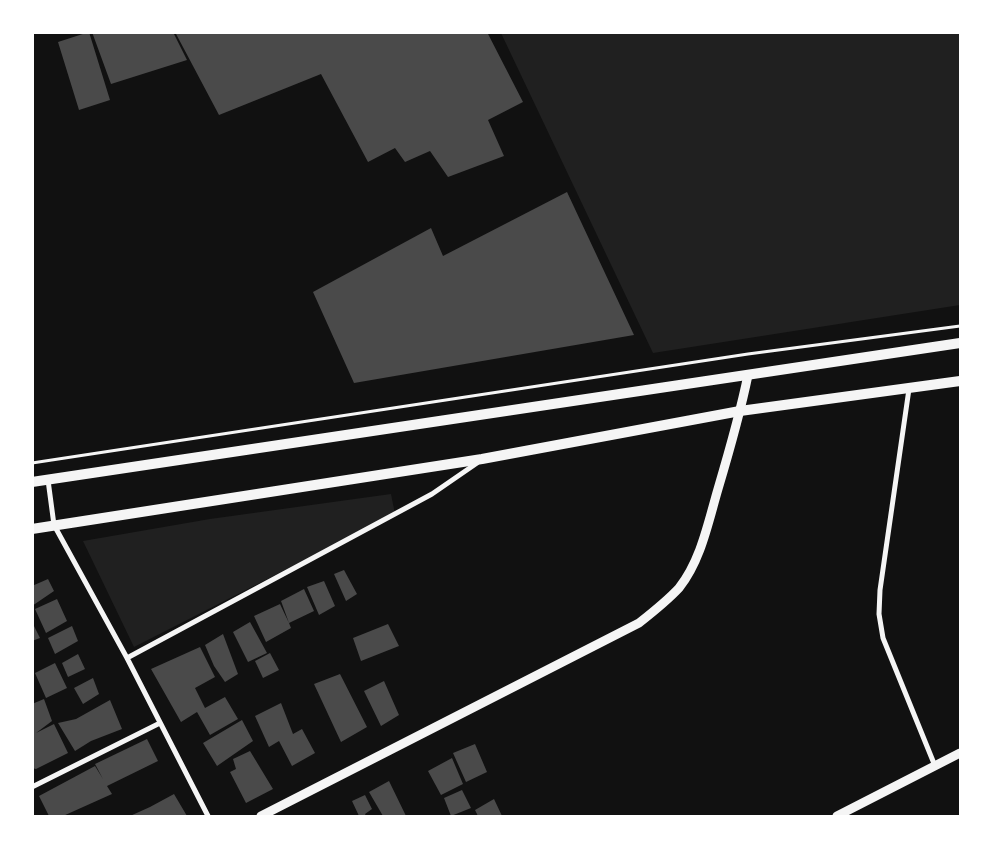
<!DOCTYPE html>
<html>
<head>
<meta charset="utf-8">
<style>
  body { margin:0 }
  #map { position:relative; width:993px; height:849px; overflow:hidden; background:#111; font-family:Poppins,sans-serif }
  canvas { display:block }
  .frame { position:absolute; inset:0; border:34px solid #fff; pointer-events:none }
</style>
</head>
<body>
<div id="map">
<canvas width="993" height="849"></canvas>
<div class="frame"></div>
</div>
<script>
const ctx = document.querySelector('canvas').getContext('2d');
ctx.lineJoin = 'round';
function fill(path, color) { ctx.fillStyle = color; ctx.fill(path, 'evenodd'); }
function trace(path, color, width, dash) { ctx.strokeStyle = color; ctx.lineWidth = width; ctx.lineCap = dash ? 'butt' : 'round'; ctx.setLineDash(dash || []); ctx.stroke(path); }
fill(new Path2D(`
  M501 33H960V305L653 353Z
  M391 494 395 514 134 647 83 541 210 519Z`), '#202020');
fill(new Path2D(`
  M89 32 110 100 79 110 58 42Z
  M92 32H173L187 60 111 84Z
  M175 32H487L523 102 488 120 504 156 448 177 430 151 405 162 395 148 368 162 321 74 219 115Z
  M567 192 634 335 354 383 313 292 431 228 443 256Z
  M344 570 357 594 346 601 334 574Z
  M48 579 54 591 32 606V586Z
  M324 581 335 606 319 615 307 587Z
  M304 589 314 611 289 623 291 628 266 642 254 616 280 604 289 623 281 601Z
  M57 599 67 621 46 633 35 609Z
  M32 622 40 638 32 641Z
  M250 622 267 653 248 662 233 632Z
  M388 624 399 646 361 661 353 638Z
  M72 626 78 641 55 654 48 638Z
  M223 634 238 674 225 682 214 666 205 645Z
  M200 647 215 677 195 688 205 708 225 697 238 719 210 735 197 712 181 722 151 669Z
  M270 653 279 670 263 678 255 661Z
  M78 654 85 669 68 677 62 663Z
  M55 663 67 688 46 698 35 673Z
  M340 674 367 727 341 742 314 684Z
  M93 678 99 694 83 704 74 688Z
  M384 681 399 715 381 726 364 691Z
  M44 699 52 721 36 733 54 724 68 753 36 769 32 768V704Z
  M110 700 122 729 91 741 75 751 58 723 76 719Z
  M281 703 293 734 302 729 315 753 292 766 279 741 269 747 255 716Z
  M242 720 253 741 217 766 203 743Z
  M147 739 158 761 107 786 112 794 63 816H49L39 796 95 766 103 779 95 764Z
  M475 744 487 772 466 782 453 753Z
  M250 751 273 789 246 803 230 772 236 769 233 759Z
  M452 758 463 784 441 795 428 771Z
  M389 781 406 816H383L369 792Z
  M462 790 471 808 451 816 444 798Z
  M174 794 187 816H130L150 807Z
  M365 795 372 809 365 814 366 816H359L352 801Z
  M494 799 502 816H478L475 810Z`), '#4a4a4a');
trace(new Path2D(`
  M32 463 748 354 960 326`), '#f5f5f5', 3);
trace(new Path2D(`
  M909 389 880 590 879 614 883 638 935 766
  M48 480 54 525 127 658 208 816
  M127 658 432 494 477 463
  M32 787 160 723`), '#f5f5f5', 5);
trace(new Path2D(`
  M261 816 639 623C653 612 667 601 679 588 701 560 708 523 718 489 729 452 740 414 748 375
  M837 816 960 753`), '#f5f5f5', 9);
trace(new Path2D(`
  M32 482 960 343
  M32 529 482 459 740 411 960 381`), '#f5f5f5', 10);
</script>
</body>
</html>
